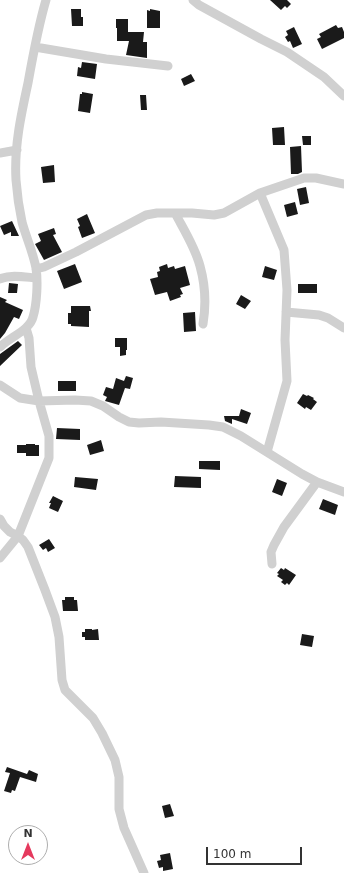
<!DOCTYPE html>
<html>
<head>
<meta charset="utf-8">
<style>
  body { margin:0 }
  #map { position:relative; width:344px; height:873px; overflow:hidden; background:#fff; font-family:"DejaVu Sans",sans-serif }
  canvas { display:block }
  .north { position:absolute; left:8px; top:825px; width:40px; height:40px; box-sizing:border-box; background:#fff; border:1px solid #adadad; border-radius:50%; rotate:0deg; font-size:11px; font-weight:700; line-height:16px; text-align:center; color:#333 }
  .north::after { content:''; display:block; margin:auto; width:14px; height:18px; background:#e5395d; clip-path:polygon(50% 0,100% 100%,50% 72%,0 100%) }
  .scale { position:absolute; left:206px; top:847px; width:96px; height:18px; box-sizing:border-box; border:2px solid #333; border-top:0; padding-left:5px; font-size:12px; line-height:14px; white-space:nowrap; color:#333; -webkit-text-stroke:3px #fff; paint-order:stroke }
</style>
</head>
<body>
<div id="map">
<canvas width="344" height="873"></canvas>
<div class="north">N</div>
<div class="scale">100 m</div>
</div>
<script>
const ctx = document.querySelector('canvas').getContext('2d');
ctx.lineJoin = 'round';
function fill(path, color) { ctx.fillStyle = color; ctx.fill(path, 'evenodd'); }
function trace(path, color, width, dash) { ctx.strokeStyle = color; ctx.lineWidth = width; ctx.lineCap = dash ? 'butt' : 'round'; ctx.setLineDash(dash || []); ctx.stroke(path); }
fill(new Path2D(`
  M270 0H287L291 4 287 8 285 6 281 10Z
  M71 9H81V17H83V26H72Z
  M150 9 160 11V28H147V10L150 11Z
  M116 19H128V32H144L143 42H147V58L126 55 129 41H117V28H116Z
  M336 25 338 28 342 27 344 32V38L322 49 317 39 321 37 319 34Z
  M294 27 302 44 293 48 290 41 288 42 285 37 288 35 286 31Z
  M82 62 97 64 95 79 77 76 78 67 81 68Z
  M191 74 195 81 184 86 181 79Z
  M82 92 93 94 90 113 78 111 80 94H82Z
  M140 95H146L147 110H141Z
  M284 127 285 145H273L272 128Z
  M302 136H311V145H303Z
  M301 146 302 172 298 174H291L290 147Z
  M54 165 55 182 43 183 41 167Z
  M306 187 309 203 300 205 297 189Z
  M295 202 298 214 287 217 284 205Z
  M87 214 95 233 82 238 78 227 80 226 77 219Z
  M12 221 19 236H11V232L4 235 0 226Z
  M54 228 56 234 53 235 62 252 44 260 35 244 41 241 38 234Z
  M75 264 82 282 64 289 57 271Z
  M167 264 168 268 174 266 175 269 185 266 190 285 180 288 183 294 180 295 181 297 170 301 167 292 155 295 150 279 158 277 157 272 160 271 159 267Z
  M265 266 277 270 274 280 262 277Z
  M9 283 18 284 17 293H8Z
  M298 284H317V293H298Z
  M241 295 251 301 245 309 236 304Z
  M0 297 7 300 5 302 23 310 19 319 14 317 5 333 0 339Z
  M71 306H90L91 311H89V327L71 326V324H68V313H71Z
  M195 312 196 331 184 332 183 313Z
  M115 338H127V350H126V355L120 356V347H115Z
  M18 341 22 345 0 366V354Z
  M126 376 133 378 130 389 125 388 119 405 105 401 107 397 103 395 106 387 113 389 116 378 124 381Z
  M58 381H76V391H58Z
  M303 394 307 396 308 395 314 398 313 399 317 402 311 410 306 407 305 409 297 403Z
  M241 409 251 413 247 424 232 419V424L225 421 224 416H239Z
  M57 428 80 429V440L56 439Z
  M101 440 104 451 90 455 87 445Z
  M26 444H35V445H39V456H26V453H17V445H26Z
  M199 461H220V470L199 469Z
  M175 476 201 477V488L174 487Z
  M75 477 98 479 96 490 74 487Z
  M277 479 287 483 282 496 272 492Z
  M53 496 63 501 58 512 49 508 51 503H49Z
  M323 499 338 505 335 515 319 509Z
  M49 539 55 548 48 552 46 548 43 550 39 545Z
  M281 568 284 570 285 568 296 575 289 585 287 583 285 585 281 582 283 580 277 576 279 574 277 573Z
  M65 597H74V600H77L78 611H63L62 600H65Z
  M85 629H92V630L98 629 99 640H85V637H82V632H85Z
  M302 634 314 636 312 647 300 645Z
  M7 767 27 774 29 770 38 774 36 782 20 777 15 791 12 790 11 793 4 791 10 773 5 772Z
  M170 804 174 816 165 818 162 806Z
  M170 853 173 869 163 871V867L159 868 157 861 161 860 160 855Z`), '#1a1a1a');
trace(new Path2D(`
  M193 0 199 5 261 39 287 52 324 77 344 96
  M35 47 106 59 168 66
  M0 153 17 150
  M260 193 284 250 287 290 285 340 287 381 267 452
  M175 213C184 230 195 247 200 266 205 284 206 306 203 324
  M36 269 44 267 76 252 146 215 157 213H192L214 215 224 213 260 193 304 178H316L344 184
  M0 279C10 274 25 277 36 278
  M286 312 319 315 328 318 344 328
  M0 347C10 337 30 330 33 317 37 304 38 281 36 268 33 252 26 237 22 222 19 208 17 193 16 180 14 147 21 115 28 83 33 55 38 27 46 0
  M0 385 20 398 39 401 75 400 91 401 103 406 119 417 129 422 139 423 161 422 209 425 223 427 241 436 302 474 317 482 344 492
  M0 519 4 526 10 532 18 536 23 540 28 547 45 590 55 617 59 637 62 680 65 690 93 718 102 733 115 760 119 777V809L124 828 144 873
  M0 558 18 536 49 458V436L39 401 31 367 29 338 26 328
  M272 564 271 552 274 545 284 527 317 482`), '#d0d0d0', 9);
</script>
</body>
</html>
